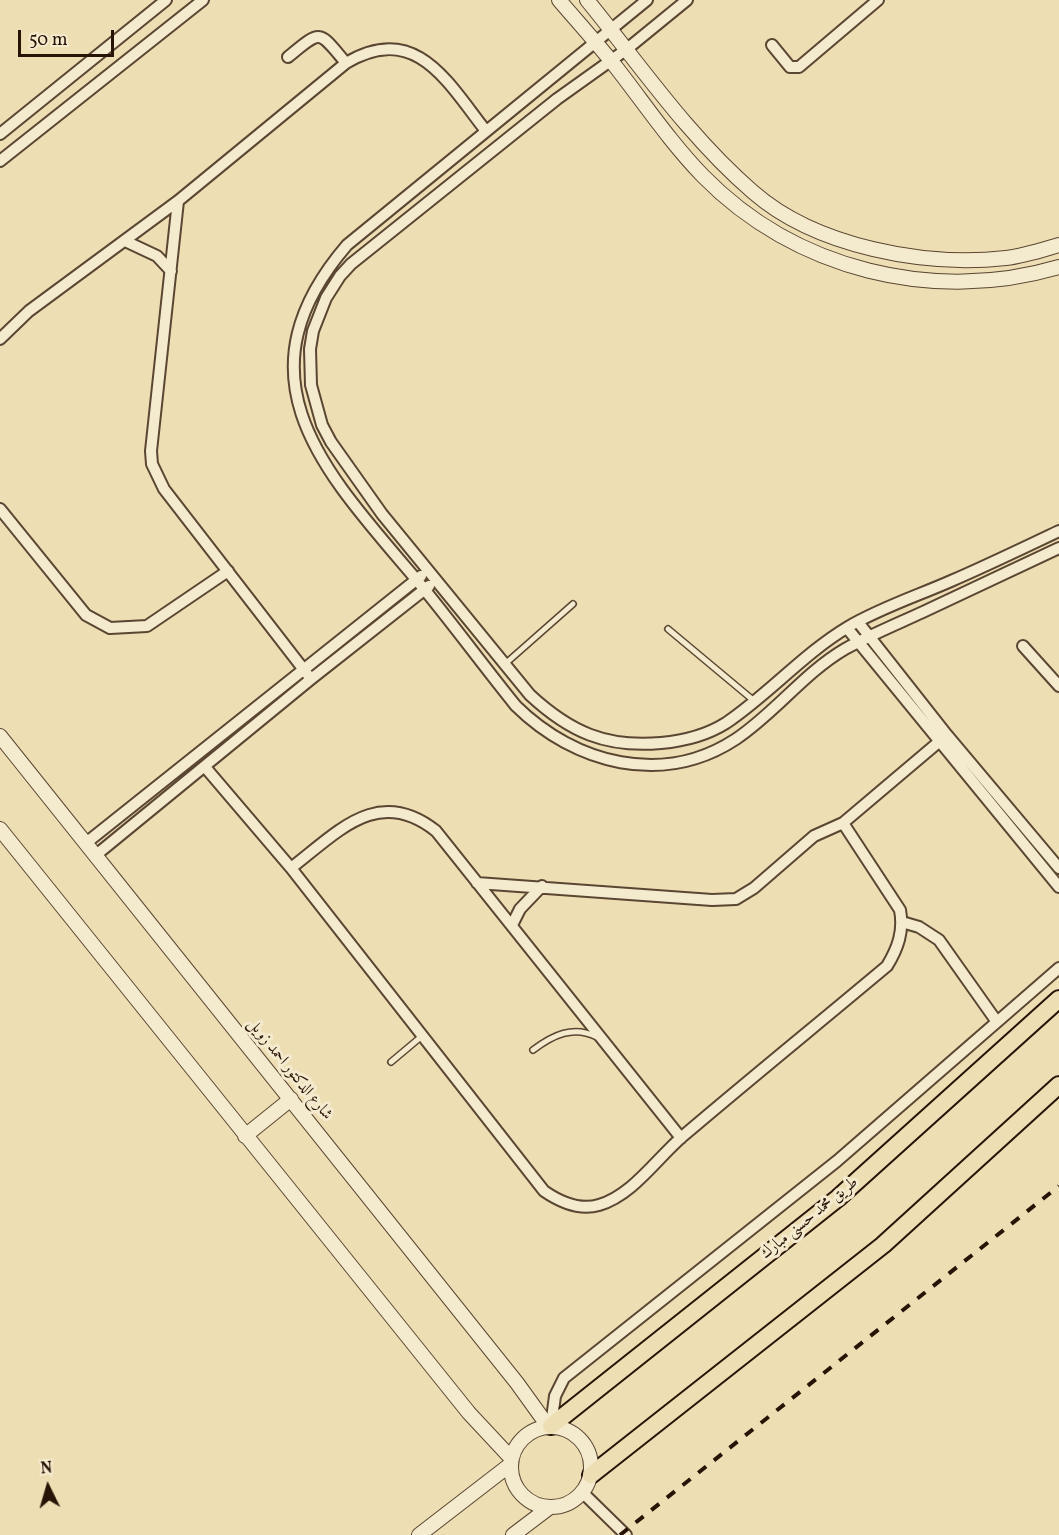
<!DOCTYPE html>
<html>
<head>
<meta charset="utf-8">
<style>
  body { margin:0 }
  #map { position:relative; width:1059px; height:1535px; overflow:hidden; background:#eedeb3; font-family:Vollkorn,serif }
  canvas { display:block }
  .north { position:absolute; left:18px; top:1457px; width:60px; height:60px; -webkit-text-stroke:4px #f4eace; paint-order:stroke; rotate:355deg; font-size:16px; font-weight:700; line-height:24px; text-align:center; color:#281307 }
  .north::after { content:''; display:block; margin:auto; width:21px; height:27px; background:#281307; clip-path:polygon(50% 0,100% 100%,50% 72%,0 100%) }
  .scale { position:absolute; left:18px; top:30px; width:96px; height:27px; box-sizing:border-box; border:3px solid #281307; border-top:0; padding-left:8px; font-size:18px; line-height:21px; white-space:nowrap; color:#281307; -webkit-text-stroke:4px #f4eace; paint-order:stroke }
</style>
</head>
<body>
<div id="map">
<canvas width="1059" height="1535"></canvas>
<div class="north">N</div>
<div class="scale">50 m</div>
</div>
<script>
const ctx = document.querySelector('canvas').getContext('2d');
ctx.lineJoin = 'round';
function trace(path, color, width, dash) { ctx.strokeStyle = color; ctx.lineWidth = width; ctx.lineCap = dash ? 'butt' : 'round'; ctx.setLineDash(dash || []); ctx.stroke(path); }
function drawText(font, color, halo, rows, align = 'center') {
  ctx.font = font + ' Vollkorn,Amiri,serif'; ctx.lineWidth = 6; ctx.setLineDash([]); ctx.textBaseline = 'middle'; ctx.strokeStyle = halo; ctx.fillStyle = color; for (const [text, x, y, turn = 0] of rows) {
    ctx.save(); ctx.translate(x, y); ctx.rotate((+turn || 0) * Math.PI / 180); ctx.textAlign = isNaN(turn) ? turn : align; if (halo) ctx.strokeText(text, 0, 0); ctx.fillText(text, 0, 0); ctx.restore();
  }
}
const service = new Path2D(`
  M668 629 753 700
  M505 664 573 604
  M533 1050C553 1035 573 1025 597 1037
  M391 1062 422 1036`);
const minor = new Path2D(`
  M647 0 347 245C233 378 324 471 415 578 450 620 482 664 516 706 575 764 663 787 736 739 775 713 804 673 845 649 870 635 897 624 923 612 968 591 1014 569 1059 548
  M687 0 627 49 557 99 351 264 340 276 326 298 313 331 310 349 311 385 322 425 331 442 382 514 530 695C570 732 606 748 661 743 683 741 707 735 726 723 769 694 803 654 848 627 880 608 917 596 951 581 988 565 1023 548 1059 531
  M772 45 790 67H799L878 0
  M288 57C322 29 318 30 346 63
  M0 134 166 0
  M0 161 203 0
  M178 201 151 451 152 464 164 489 311 679
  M125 241 157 256 171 271
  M0 339 29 311 178 201 346 63C416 21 448 83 486 131
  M0 509 86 615 110 628 147 626 228 571
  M858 622 947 735 1059 868
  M847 628 1059 887
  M1023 646 1059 686
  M205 767 291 868 544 1191C560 1202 579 1211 599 1205 633 1195 657 1158 683 1136 750 1079 819 1023 887 966 898 948 904 931 900 910L843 823
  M86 843 421 576
  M96 855 311 679 429 586
  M291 868C338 832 378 785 436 831L681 1138
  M477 883 712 900 736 899 754 888 814 836 843 823 947 735
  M902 922 919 927 939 940 997 1022
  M512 925 520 909 542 886
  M551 1426 555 1396 564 1378 837 1161 1059 968
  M582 1492 626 1535`);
const tertiary = new Path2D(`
  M559 0C577 21 595 41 612 62 642 100 669 141 703 176 795 270 934 304 1059 267
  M587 0C640 65 689 137 753 192 816 247 925 267 1006 258 1024 256 1042 250 1059 245
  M0 736 517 1383 548 1426
  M0 829 469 1413 511 1458
  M245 1136 291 1099
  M511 1467a40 40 0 1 1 80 0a40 40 0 1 1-80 0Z
  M419 1535 511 1464
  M513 1535 550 1507`);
const trunk = new Path2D(`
  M551 1426 838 1198 1059 999
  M591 1475 883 1245 1059 1085`);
trace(service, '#5a4632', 8);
trace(minor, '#5a4632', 14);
trace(tertiary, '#5a4632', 16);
trace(trunk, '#281307', 20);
trace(service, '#f4eace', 5);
trace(minor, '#f4eace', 10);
trace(tertiary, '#f4eace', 14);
trace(trunk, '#eedeb3', 16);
trace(new Path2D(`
  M620 1535 1059 1186`), '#281307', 4, [10, 10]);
drawText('16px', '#281307', '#f4eace', [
  ["شارع الدكتور احمد زويل",289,1070,51],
  ["طريق محمد حسنى مبارك",810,1219,-39]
]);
</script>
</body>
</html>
